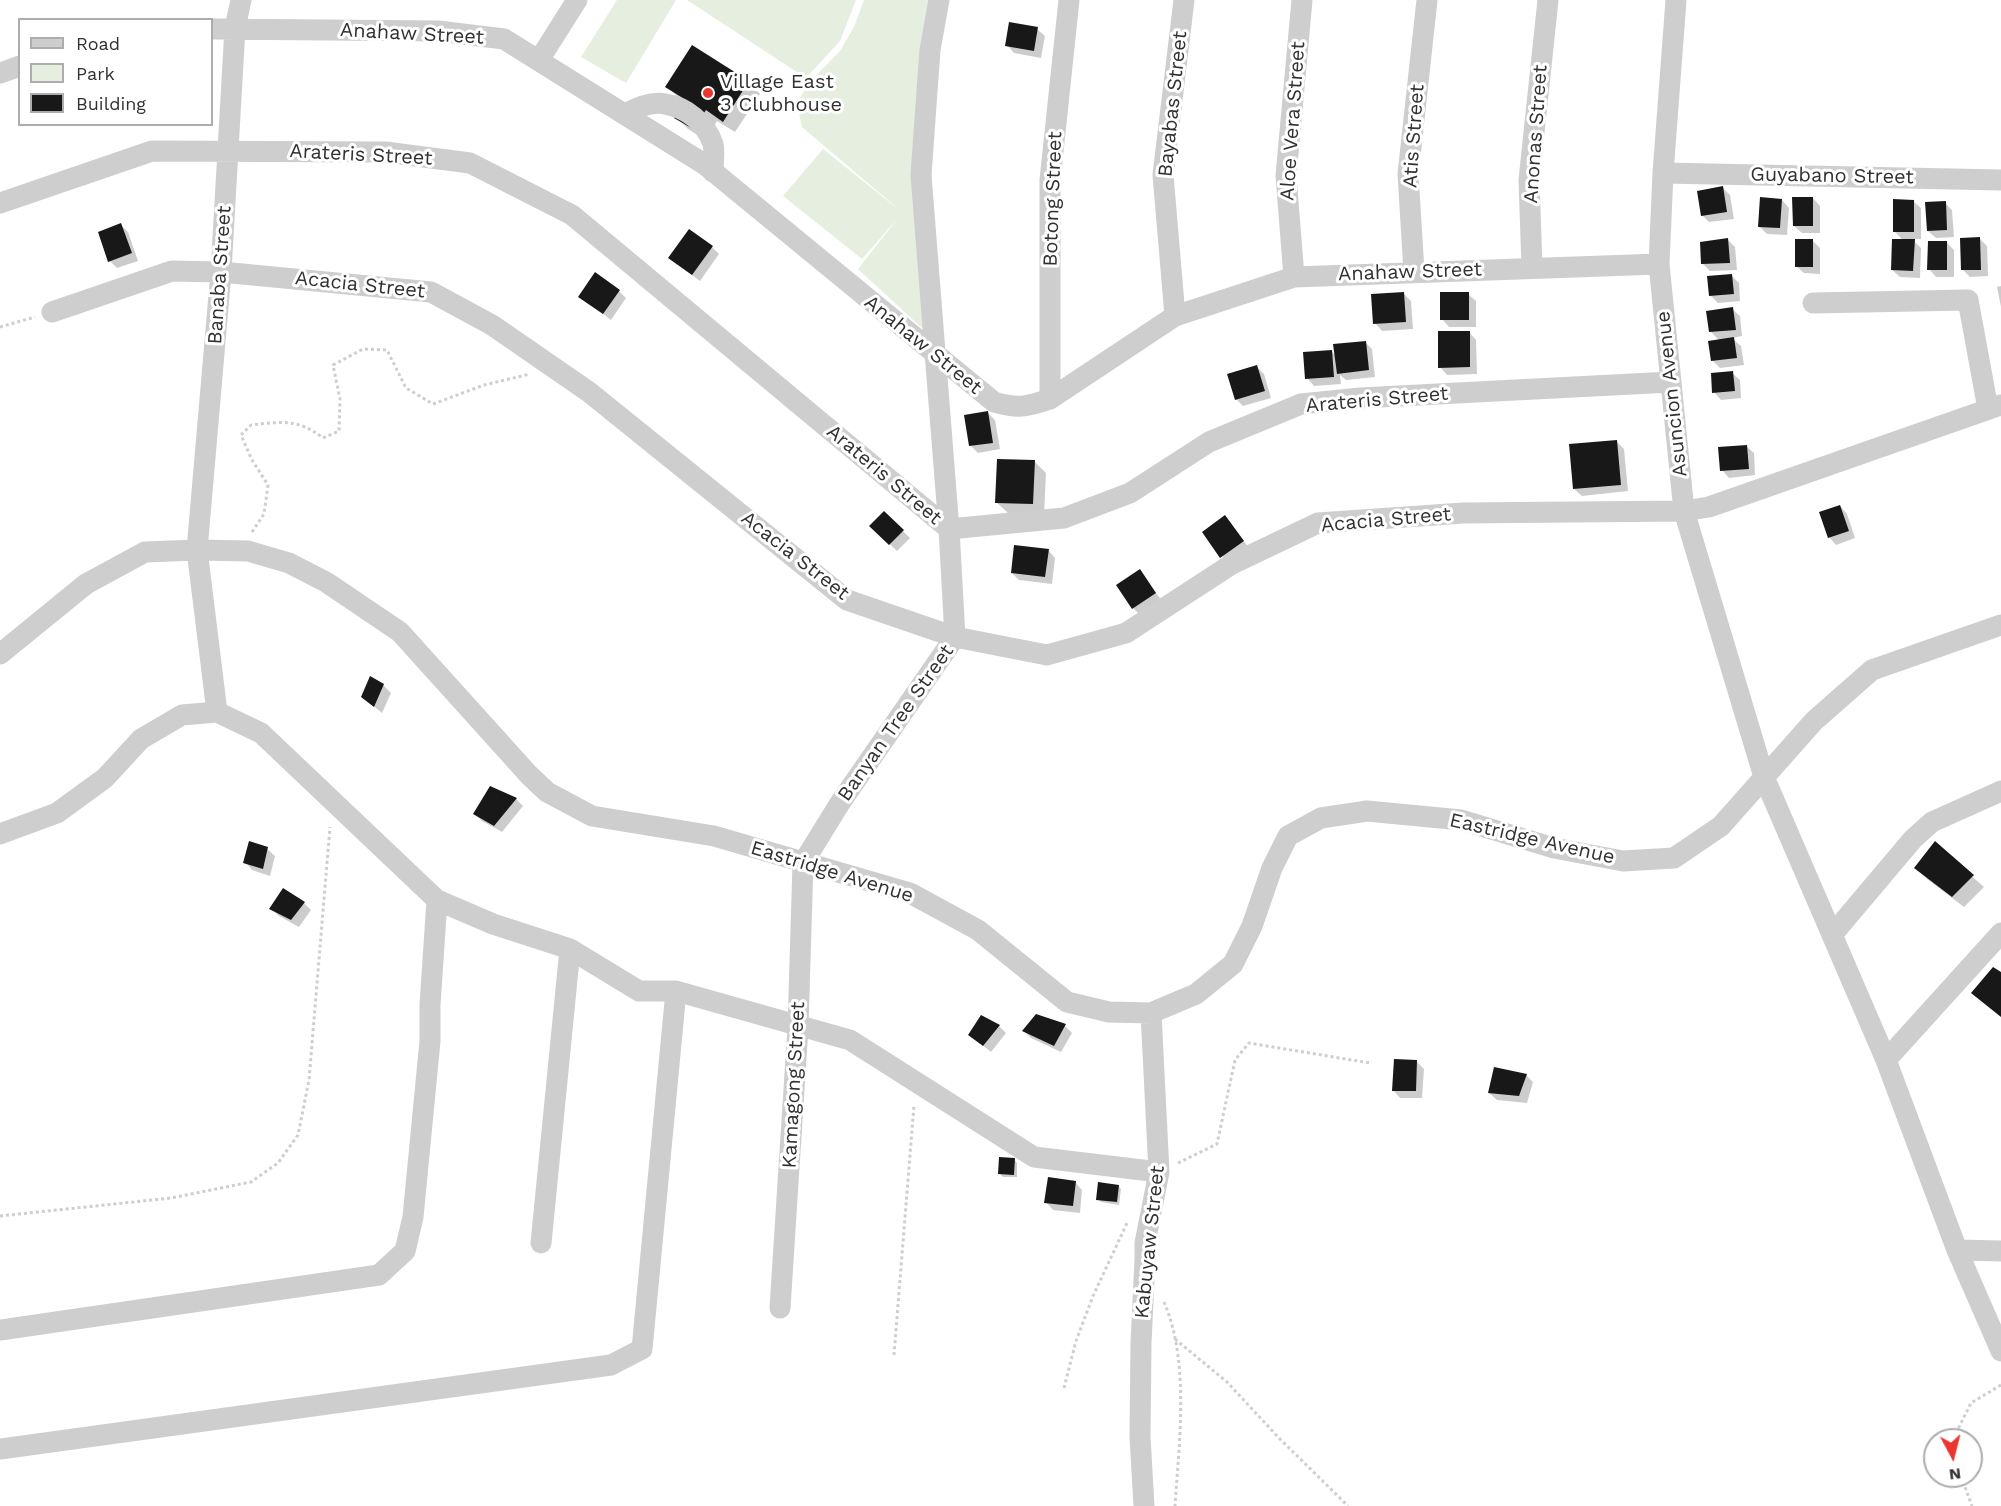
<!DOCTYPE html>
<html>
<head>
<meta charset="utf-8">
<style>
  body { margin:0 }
  #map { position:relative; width:2001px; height:1506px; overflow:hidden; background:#fff; font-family:"Work Sans",sans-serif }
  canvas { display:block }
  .legend { position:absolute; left:18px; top:18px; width:195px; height:108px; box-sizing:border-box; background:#fff; border:2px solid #adadad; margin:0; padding:8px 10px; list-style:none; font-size:18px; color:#313131 }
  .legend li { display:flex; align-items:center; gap:12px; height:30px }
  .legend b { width:30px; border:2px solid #adadad }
  .north { position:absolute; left:1923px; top:1428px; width:60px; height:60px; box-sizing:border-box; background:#fff; border:2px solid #adadad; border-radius:50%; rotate:173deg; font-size:16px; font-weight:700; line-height:24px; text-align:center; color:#313131 }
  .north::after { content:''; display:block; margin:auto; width:21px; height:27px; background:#eb3530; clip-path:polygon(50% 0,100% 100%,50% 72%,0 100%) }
</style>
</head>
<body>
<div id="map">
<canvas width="2001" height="1506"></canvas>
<ul class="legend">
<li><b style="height:8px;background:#cecece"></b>Road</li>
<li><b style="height:16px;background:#e6eedf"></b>Park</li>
<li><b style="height:16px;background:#181818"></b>Building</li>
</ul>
<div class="north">N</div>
</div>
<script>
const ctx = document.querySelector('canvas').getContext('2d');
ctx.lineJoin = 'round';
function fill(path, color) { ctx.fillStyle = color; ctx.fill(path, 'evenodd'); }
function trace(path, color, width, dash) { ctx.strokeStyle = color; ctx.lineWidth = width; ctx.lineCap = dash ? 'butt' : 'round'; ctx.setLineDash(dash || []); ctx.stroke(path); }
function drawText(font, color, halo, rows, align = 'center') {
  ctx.font = font + ' "Work Sans",sans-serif'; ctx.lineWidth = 6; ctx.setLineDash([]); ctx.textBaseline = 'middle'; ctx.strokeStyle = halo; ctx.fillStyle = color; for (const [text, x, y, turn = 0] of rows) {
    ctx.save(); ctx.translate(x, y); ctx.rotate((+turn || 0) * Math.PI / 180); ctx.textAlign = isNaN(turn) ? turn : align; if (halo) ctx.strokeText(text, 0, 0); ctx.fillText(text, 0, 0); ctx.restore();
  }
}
fill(new Path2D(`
  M617 0H676L626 83 581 57Z
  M687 0H856L840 41 806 78Z
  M864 0H930L924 330 858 269 898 218 862 259 783 196 823 149 903 213 802 127 797 103 809 83 840 51 854 27Z`), '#e6eedf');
fill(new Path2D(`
  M1037 29 1045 36 1041 58 1014 53 1007 45Z
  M693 47 748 82 760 94 735 132 717 121 705 140 688 129 676 117 679 98 667 87Z
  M1723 188 1730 195 1734 219 1709 222 1702 215Z
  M1813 198 1820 206V233H1802L1794 226Z
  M1782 200 1789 208 1787 235 1767 234 1760 227Z
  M1913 201 1921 208V239H1912L1921 248 1920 278 1900 277 1892 270 1904 241 1895 232Z
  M1945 203 1952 210 1954 237 1936 238 1928 231Z
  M121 225 128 232 138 261 117 268 110 261Z
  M1980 239 1987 246 1988 276 1970 277 1962 269Z
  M1728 240 1735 247 1737 270 1710 271 1702 263Z
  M1813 241 1820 248V274L1804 273 1796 266Z
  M1947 243 1954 250V277H1936L1929 269Z
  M712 247 719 254 700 281 670 258Z
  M1732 276 1739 283 1740 301 1718 303 1710 295Z
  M2001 286V307L1997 287Z
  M619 291 626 298 611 320 580 296Z
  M1403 293 1411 301 1413 329 1382 331 1375 323Z
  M1468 294 1476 301V327H1449L1442 319Z
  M1732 309 1740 316 1742 336 1732 338 1741 346 1744 365 1720 368 1713 361 1720 341 1711 332Z
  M1469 332 1476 340 1477 374 1447 375 1440 367Z
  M1365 342 1372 349 1375 377 1346 380 1340 375 1341 384 1314 386 1307 378 1331 351 1336 356Z
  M1257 367 1264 374 1271 398 1243 406 1236 399Z
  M1732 373 1740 380 1741 398 1721 400 1714 392Z
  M988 413 995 420 1000 449 978 453 971 446Z
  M1616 441 1624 449 1628 491 1582 496 1574 489Z
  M1746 446 1754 453 1755 475 1729 478 1722 470Z
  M1035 462 1046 473 1044 515 1008 513 996 502Z
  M1840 506 1847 514 1855 538 1836 545 1829 537Z
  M884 513 910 538 897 551 871 526Z
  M1225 517 1250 549 1229 564 1204 532Z
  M1048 550 1055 558 1052 584 1019 580 1012 573Z
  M1140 571 1162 601 1140 615 1133 608Z
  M383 685 391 693 382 713 363 697Z
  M491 788 516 799 523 806 502 832 482 821 475 814Z
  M1935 844 1984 887 1964 907 1927 879 1916 868Z
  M267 849 275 856 270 876 252 870 245 862Z
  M304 903 311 910 299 927 279 916 271 908Z
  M999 1026 1006 1033 991 1052 970 1035Z
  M1065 1026 1072 1033 1061 1052 1031 1038 1024 1031Z
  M1417 1062 1424 1069 1422 1098H1400L1393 1090Z
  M1526 1075 1533 1082 1527 1103 1497 1100 1489 1093Z
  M1014 1159 1017 1163V1177H1003L1000 1174Z
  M1075 1182 1082 1190 1080 1213 1053 1210 1046 1202Z
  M1118 1186 1121 1189 1119 1205 1101 1202 1098 1199Z`), '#0003');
fill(new Path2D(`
  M1009 22 1038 27 1034 51 1005 46Z
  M692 45 749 81 723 122 706 110 693 129 674 118 686 100 665 87Z
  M1723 186 1727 212 1701 216 1697 191Z
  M1760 197 1782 199 1780 228 1758 227Z
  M1792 197H1813V226H1793Z
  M1893 199 1914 200V232H1893Z
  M1946 201 1947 230 1927 231 1925 202Z
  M121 223 132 253 108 262 98 232Z
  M689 229 713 246 692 275 668 258Z
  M1980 237 1981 270H1961L1960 238Z
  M1728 238 1730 263 1701 264 1700 242Z
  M1795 239H1813V267H1795Z
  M1892 239H1915L1913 271 1891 270Z
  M1928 241H1947V270H1927Z
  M595 272 620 290 603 314 578 297Z
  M1732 274 1734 294 1709 296 1707 276Z
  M1404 292 1406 322 1373 324 1371 294Z
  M1440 292H1469V320H1440Z
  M1733 307 1736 330 1709 332 1706 311Z
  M1438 331H1470V367L1438 368Z
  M1734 337 1737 358 1711 361 1708 341Z
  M1366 341 1369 370 1337 374 1333 344Z
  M1332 350 1334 377 1305 379 1303 352Z
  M1257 365 1265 391 1235 400 1227 374Z
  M1733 371 1735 391 1712 393 1711 373Z
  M988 411 993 443 969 446 964 415Z
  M1617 440 1621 485 1573 489 1569 444Z
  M1747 445 1749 469 1720 471 1718 447Z
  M997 459 1035 460 1033 504 995 503Z
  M1840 505 1849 531 1828 538 1819 512Z
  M884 511 904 530 889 545 869 526Z
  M1225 515 1244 541 1220 558 1202 532Z
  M1014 545 1049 549 1045 577 1011 573Z
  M1140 569 1156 593 1132 609 1116 585Z
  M370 676 384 684 374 707 361 697Z
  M490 786 517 798 494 826 473 814Z
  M249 841 268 847 263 869 243 863Z
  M1935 841 1974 875 1952 897 1914 868Z
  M283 888 305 902 291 920 269 909Z
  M1993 967 2001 972V1017L1971 993Z
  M1036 1014 1066 1024 1054 1046 1022 1031Z
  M981 1015 1000 1025 983 1046 968 1035Z
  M1394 1059 1417 1060 1416 1091H1392Z
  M1494 1067 1527 1074 1519 1096 1488 1093Z
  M999 1157 1015 1158 1014 1175 998 1174Z
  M1048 1177 1076 1181 1073 1206 1044 1203Z
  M1098 1182 1119 1185 1117 1202 1096 1200Z`), '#181818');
trace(new Path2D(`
  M0 327 35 317
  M252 532 264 514 268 485 252 460 241 435 251 425C280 422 298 418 323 438L339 431 340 399 333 365 363 349 387 350 406 388 433 404 484 385 530 374
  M1178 1163 1217 1144 1235 1060 1249 1043 1370 1063
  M0 1216 171 1198 251 1182 278 1163 298 1135 309 1080 330 827
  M1164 1302C1190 1362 1179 1443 1175 1506
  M1175 1339 1227 1382 1279 1438 1348 1506
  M894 1355 914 1105
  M1064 1388 1076 1341 1093 1296 1128 1221
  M1958 1440V1429L1971 1403 2001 1385
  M1961 1476 1972 1506`), '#cecece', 3, [3, 3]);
trace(new Path2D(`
  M1676 0 1663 173 1659 264 1684 511 1764 777 1886 1060 1957 1250 2001 1351
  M212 29 438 31 504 39 704 164 994 402C1018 409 1026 407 1050 399L1175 316 1294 277 1659 264
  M539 60 577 0
  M0 73 20 66
  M625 114C636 108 651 101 665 104 686 107 706 123 713 144 715 152 713 163 713 172
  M1663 173 2001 180
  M0 203 152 151 385 152 470 163 572 215 949 529 1064 518 1130 493 1209 442 1301 404 1360 398 1671 382
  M1532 268 1529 180 1548 0
  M1414 272 1408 174 1427 0
  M1294 277 1286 176 1302 0
  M1813 303 1968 300 1988 409
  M52 312 172 271 221 272 431 292 492 325 589 392 847 600 955 637 1047 655 1126 633 1232 564 1318 523 1463 513 1684 511 1709 507 2001 405
  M1175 316 1163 175 1184 0
  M1050 399V180L1069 0
  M0 654 86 584 145 552 197 550 248 551 289 563 326 582 400 632 529 775 547 792 592 816 714 836 910 893 978 930 1067 1002 1109 1012 1151 1013 1196 994 1233 964 1252 926 1272 868 1288 836 1321 818 1367 811 1461 820 1554 848 1623 861 1674 858 1721 826 1814 721 1872 670 2001 625
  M217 712 197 550 221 272 235 28 241 0
  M0 834 57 813 105 778 141 739 182 715 217 712 261 733 437 900 493 924 570 949 639 991H676L850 1040 1034 1157 1159 1172
  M803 863 840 803 955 637 949 529 921 175 930 50 939 0
  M1832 935 1913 839 1932 822 2001 791
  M1886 1060 2001 933
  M541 1243 570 949
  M1957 1250 2001 1251
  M780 1308 798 1027 803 863
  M0 1330 379 1275 405 1251 413 1217 430 1041V1005L437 900
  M0 1449 611 1365 642 1349 676 991
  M1144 1506 1140 1437 1141 1343 1145 1259V1243L1159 1172 1151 1013`), '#cecece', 21);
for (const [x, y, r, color] of [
  [708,93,6,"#eb3530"]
]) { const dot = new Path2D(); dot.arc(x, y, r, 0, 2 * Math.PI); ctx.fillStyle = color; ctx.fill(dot); trace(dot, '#fff', 2); }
drawText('20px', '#313131', '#fff', [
  ["Anahaw Street",412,34,3],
  ["Bayabas Street",1173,104,-84],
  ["Aloe Vera Street",1293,121,-86],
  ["Anonas Street",1536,134,-86],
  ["Atis Street",1414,136,-86],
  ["Arateris Street",361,155,3],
  ["Guyabano Street",1832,176,1],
  ["Botong Street",1053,199,-88],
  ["Anahaw Street",1410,272,-2],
  ["Banaba Street",220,275,-86],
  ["Acacia Street",360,285,6],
  ["Anahaw Street",923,345,39],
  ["Asuncion Avenue",1672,394,-96],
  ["Arateris Street",1377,400,-5],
  ["Arateris Street",884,475,40],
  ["Acacia Street",1386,520,-5],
  ["Acacia Street",795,556,38],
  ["Banyan Tree Street",896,723,-55],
  ["Eastridge Avenue",1532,839,13],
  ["Eastridge Avenue",832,872,17],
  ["Kamagong Street",794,1085,-87],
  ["Kabuyaw Street",1150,1242,-84]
]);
drawText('20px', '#313131', '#fff', [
  ["Village East",720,82],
  ["3 Clubhouse",720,105]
], 'left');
</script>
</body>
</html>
